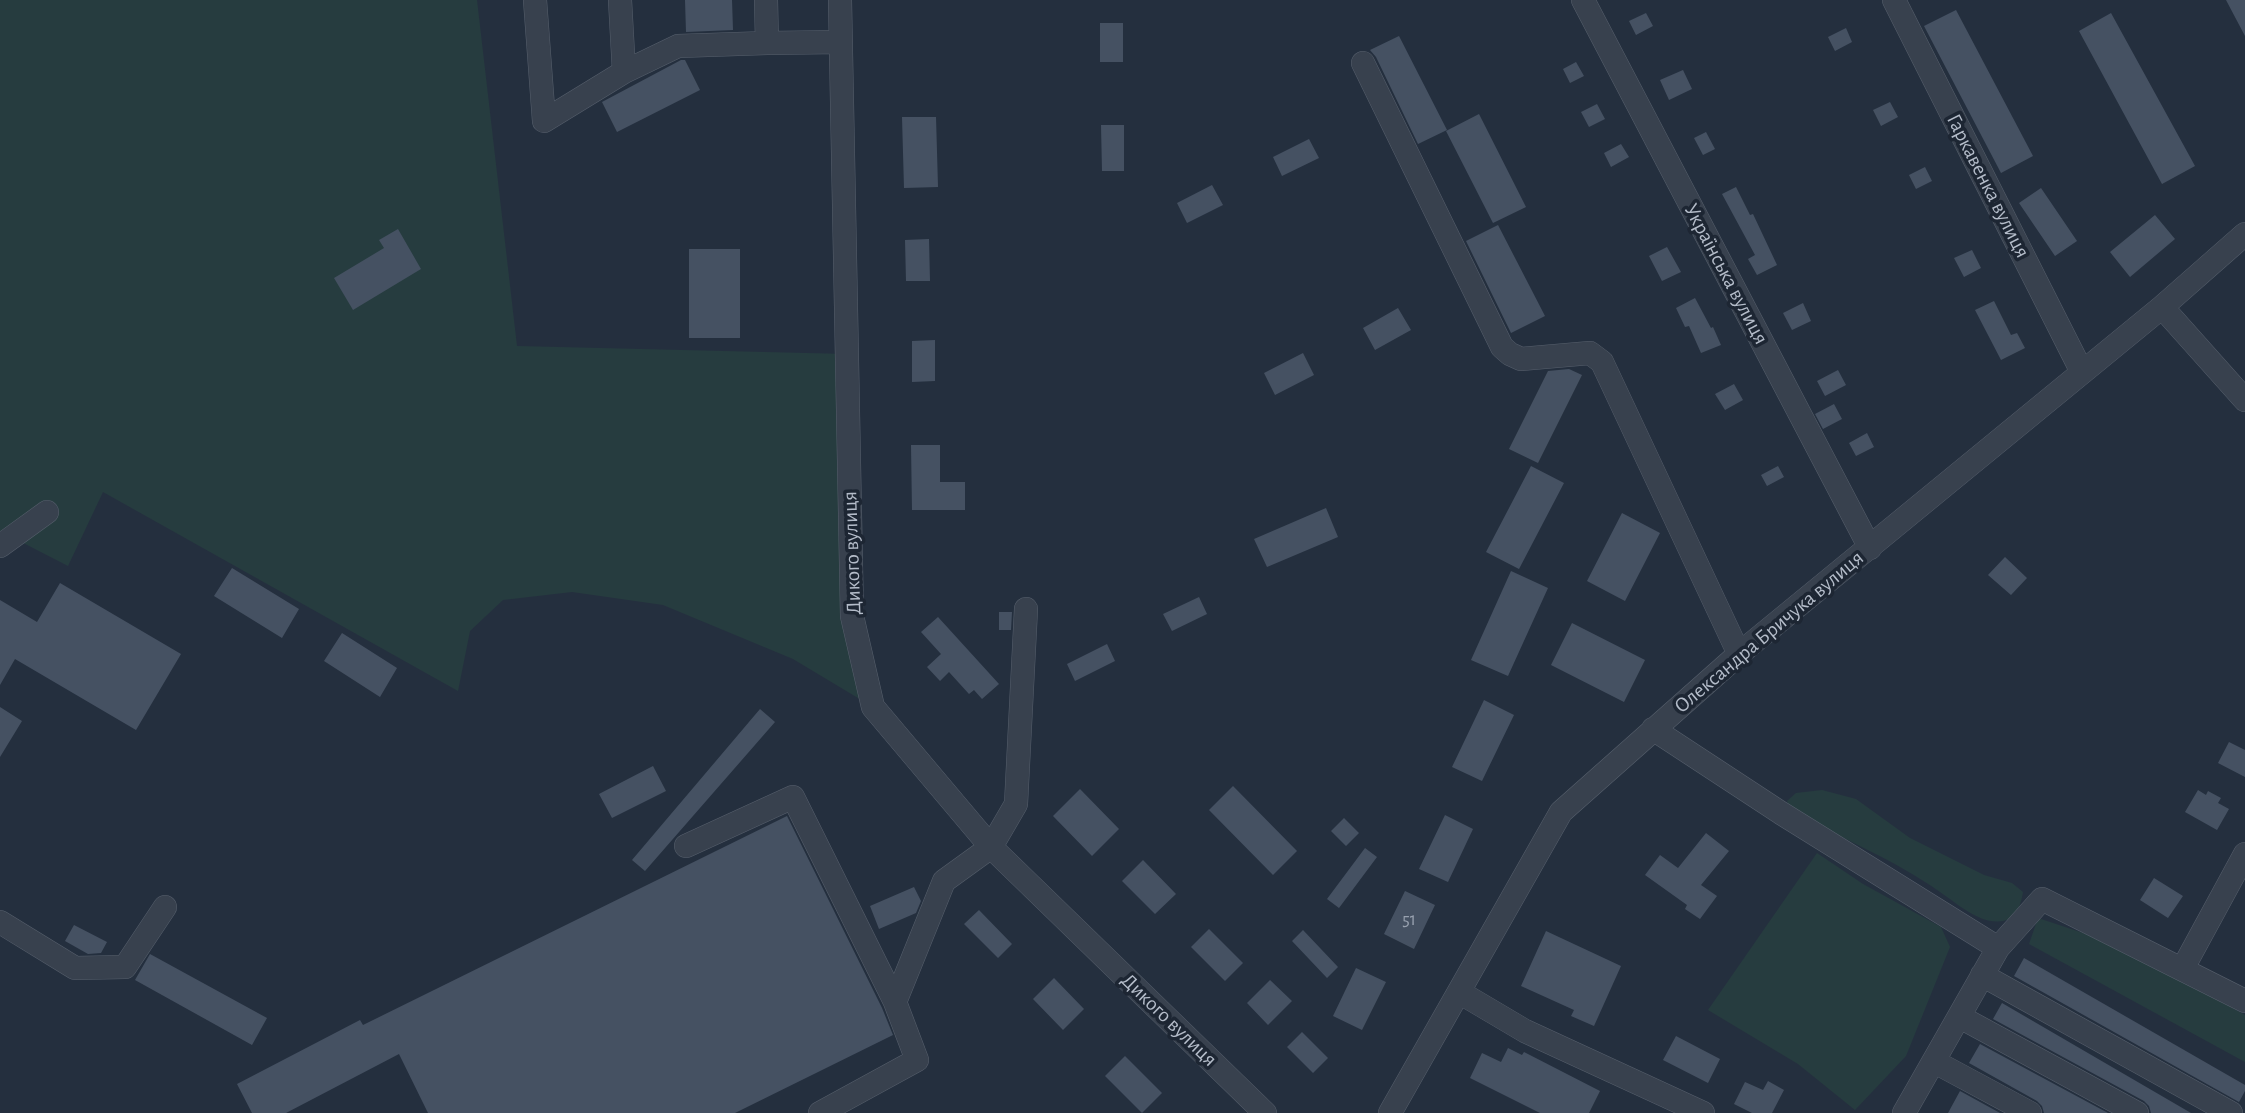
<!DOCTYPE html>
<html>
<head>
<meta charset="utf-8">
<style>
  body { margin:0 }
  canvas { display:block; background:#242f3e }
</style>
</head>
<body>
<canvas width="2245" height="1113"></canvas>
<script>
const ctx = document.querySelector('canvas').getContext('2d');
ctx.lineJoin = 'round';
function fill(path, color) { ctx.fillStyle = color; ctx.fill(path, 'evenodd'); }
function trace(path, color, width, dash) { ctx.strokeStyle = color; ctx.lineWidth = width; ctx.lineCap = dash ? 'butt' : 'round'; ctx.setLineDash(dash || []); ctx.stroke(path); }
function drawText(font, color, halo, rows, align = 'center') {
  ctx.font = font + ' "Alegreya Sans",sans-serif'; ctx.lineWidth = 7; ctx.setLineDash([]); ctx.textBaseline = 'middle'; ctx.strokeStyle = halo; ctx.fillStyle = color; for (const [text, x, y, turn = 0] of rows) {
    ctx.save(); ctx.translate(x, y); ctx.rotate((+turn || 0) * Math.PI / 180); ctx.textAlign = isNaN(turn) ? turn : align; if (halo) ctx.strokeText(text, 0, 0); ctx.fillText(text, 0, 0); ctx.restore();
  }
}
fill(new Path2D(`
  M0 0H477L517 346 847 354 852 616 873 707 793 659 663 605 572 592 503 600 470 631 458 691 103 492 68 566 0 531Z
  M1822 790 1856 799 1910 838 1984 875 2012 883 2023 892C2021 904 2017 918 2003 921 1980 925 1958 904 1940 892 1895 860 1842 838 1792 813L1787 801 1796 793Z
  M1817 853 1863 884 1941 927 1950 947 1906 1056 1855 1110 1798 1064 1708 1010Z
  M2038 918 2119 945 2245 1015V1062L2029 944Z`), '#263c3f');
fill(new Path2D(`
  M685 0H732L733 30 686 32Z
  M2226 0H2245V36Z
  M1956 10 2033 156 2001 173 1924 26Z
  M1646 13 1653 26 1636 35 1629 21Z
  M2111 13 2195 166 2162 184 2079 31Z
  M1100 23H1123V62H1100Z
  M1846 28 1852 42 1835 51 1828 37Z
  M1399 36 1447 130 1418 144 1376 57 1370 50Z
  M681 60H685L700 90 617 132 602 102Z
  M1576 62 1584 76 1570 83 1563 69Z
  M1683 70 1692 89 1669 100 1660 80Z
  M1890 102 1898 117 1881 126 1873 110Z
  M1597 104 1605 119 1589 127 1581 112Z
  M1479 114 1526 207 1493 223 1446 131Z
  M902 117H936L938 187 904 188Z
  M1101 125H1124V171H1102Z
  M1706 132 1715 149 1703 155 1694 138Z
  M1309 139 1319 158 1282 176 1273 157Z
  M1621 144 1629 157 1611 167 1604 153Z
  M1925 167 1932 181 1916 189 1909 175Z
  M1212 185 1223 205 1187 223 1177 203Z
  M1736 187 1750 215 1753 214 1777 265 1757 275 1748 259 1755 255 1722 194Z
  M2041 188 2077 241 2055 256 2019 203Z
  M2155 215 2175 239 2130 277 2110 252Z
  M1498 225 1545 316 1511 333 1466 241Z
  M398 229 421 269 353 310 334 278 384 248 379 240Z
  M929 239 930 281H906L905 240Z
  M1667 247 1681 272 1662 281 1649 256Z
  M689 249H740V338H689Z
  M1972 250 1981 268 1964 277 1954 258Z
  M1695 298 1711 328 1713 327 1721 345 1701 353 1689 326 1685 327 1676 308Z
  M1994 301 2011 335 2017 333 2025 348 2001 360 1975 310Z
  M1803 303 1811 321 1792 330 1783 313Z
  M1398 308 1411 330 1375 350 1363 328Z
  M935 340V381L912 382V341Z
  M1303 353 1314 375 1275 395 1264 373Z
  M1569 369 1582 375 1538 463 1509 449 1548 371Z
  M1838 370 1846 385 1825 396 1817 381Z
  M1734 384 1743 400 1725 410 1715 394Z
  M1834 404 1842 419 1823 429 1815 414Z
  M1867 433 1874 447 1856 456 1849 443Z
  M911 445H940V482H965V510H912Z
  M1531 466 1564 483 1519 569 1486 552Z
  M1778 466 1784 477 1767 486 1761 475Z
  M1326 508 1338 537 1267 567 1254 539Z
  M1622 513 1660 533 1625 601 1587 581Z
  M2005 557 2027 578 2011 595 1988 575Z
  M232 568 299 609 282 638 214 596Z
  M1511 571 1548 588 1508 676 1471 660Z
  M60 583 181 654 136 730 15 659 0 685V600L37 622Z
  M1199 597 1207 614 1172 631 1163 614Z
  M999 612H1012L1011 630H999Z
  M938 617 999 684 982 699 974 690 969 694 949 672 940 681 927 667 941 654 921 632Z
  M1572 623 1645 660 1624 702 1551 665Z
  M342 633 397 668 380 697 324 661Z
  M1107 644 1115 661 1075 681 1067 664Z
  M1484 700 1514 715 1482 781 1452 767Z
  M0 707 22 721 0 757Z
  M760 709 775 722 645 871 632 860Z
  M2229 742 2245 750V777L2218 763Z
  M653 766 666 791 612 818 599 794Z
  M1233 786 1297 851 1273 875 1209 810Z
  M1080 789 1119 829 1092 856 1053 816Z
  M2198 790 2206 795 2208 791 2221 798 2218 803 2229 809 2217 830 2185 812Z
  M1445 815 1473 829 1448 882 1419 869Z
  M787 816 882 1008 893 1035 735 1113H428L399 1054 286 1113H252L237 1084 360 1020 363 1025Z
  M1344 818 1359 833 1346 846 1331 831Z
  M1706 833 1729 851 1701 885 1717 896 1700 919 1685 909 1687 905 1645 875 1660 855 1678 868Z
  M1365 848 1377 857 1339 908 1327 899Z
  M1143 860 1176 894 1155 914 1122 881Z
  M2154 878 2183 896 2168 918 2140 900Z
  M914 887 921 901 916 913 879 929 870 906Z
  M1405 891 1435 905 1414 949 1384 934Z
  M979 910 1012 944 998 958 964 924Z
  M74 925 107 942 101 953 88 954 65 941Z
  M1209 929 1243 963 1225 981 1191 947Z
  M1303 930 1338 967 1327 978 1292 941Z
  M1546 931 1621 966 1594 1026 1571 1016 1574 1010 1521 986Z
  M150 954 267 1018 252 1045 135 980Z
  M2024 958 2245 1085V1091L2239 1102 2014 976Z
  M1356 968 1386 982 1362 1030 1333 1016Z
  M1054 978 1084 1009 1063 1030 1033 999Z
  M1270 980 1292 1001 1268 1025 1247 1003Z
  M2002 1003 2191 1113H2151L2149 1106 2144 1101 1993 1019Z
  M1302 1032 1328 1058 1313 1073 1287 1047Z
  M1676 1036 1720 1059 1708 1083 1663 1060Z
  M1980 1044 2108 1113H2044L2042 1106 2037 1101 1969 1063Z
  M1508 1048 1522 1055 1524 1052 1600 1091 1589 1113H1540L1470 1078 1482 1053 1501 1062Z
  M1125 1056 1162 1093 1142 1113 1105 1076Z
  M1768 1081 1784 1090 1772 1113H1752L1734 1104 1745 1082 1763 1090Z
  M1960 1091 2000 1113H1948Z`), '#455162');
const minor = new Path2D(`
  M535 0 544 121 624 72 678 46 767 43 766 0
  M620 0 624 72
  M840 0 852 616 873 707 991 847 1265 1113
  M1583 0 1870 548
  M1894 0 2082 372
  M767 43 841 42
  M1363 63 1502 347 1510 354 1521 359 1590 353 1602 362 1739 654
  M2162 307 2245 400
  M0 546 47 512
  M1653 729 1781 813 1998 948
  M686 846 793 797 895 1002 917 1060 820 1113
  M0 922 75 968 125 967 165 907
  M2183 968 2245 854
  M1982 975 2231 1113
  M1459 992 1525 1031 1703 1113
  M895 1002 944 881 991 847 1016 804 1026 609
  M1960 1017 2137 1113
  M1935 1062 2030 1113
  M1390 1113 1561 812 1739 654 2162 307 2245 234
  M1904 1113 1998 948 2042 899 2245 1001`);
trace(minor, '#565f6c', 24);
trace(minor, '#38414e', 23);
drawText('18px', '#98a1af', null, [
  ["51",1409,920]
]);
drawText('21px', '#b4bcc9', '#1d2633', [
  ["Гаркавенка вулиця",1988,186,63],
  ["Українська вулиця",1726,274,62],
  ["Дикого вулиця",852,553,-92],
  ["Олександра Бричука вулиця",1769,632,-40],
  ["Дикого вулиця",1169,1020,44]
]);
</script>
</body>
</html>
